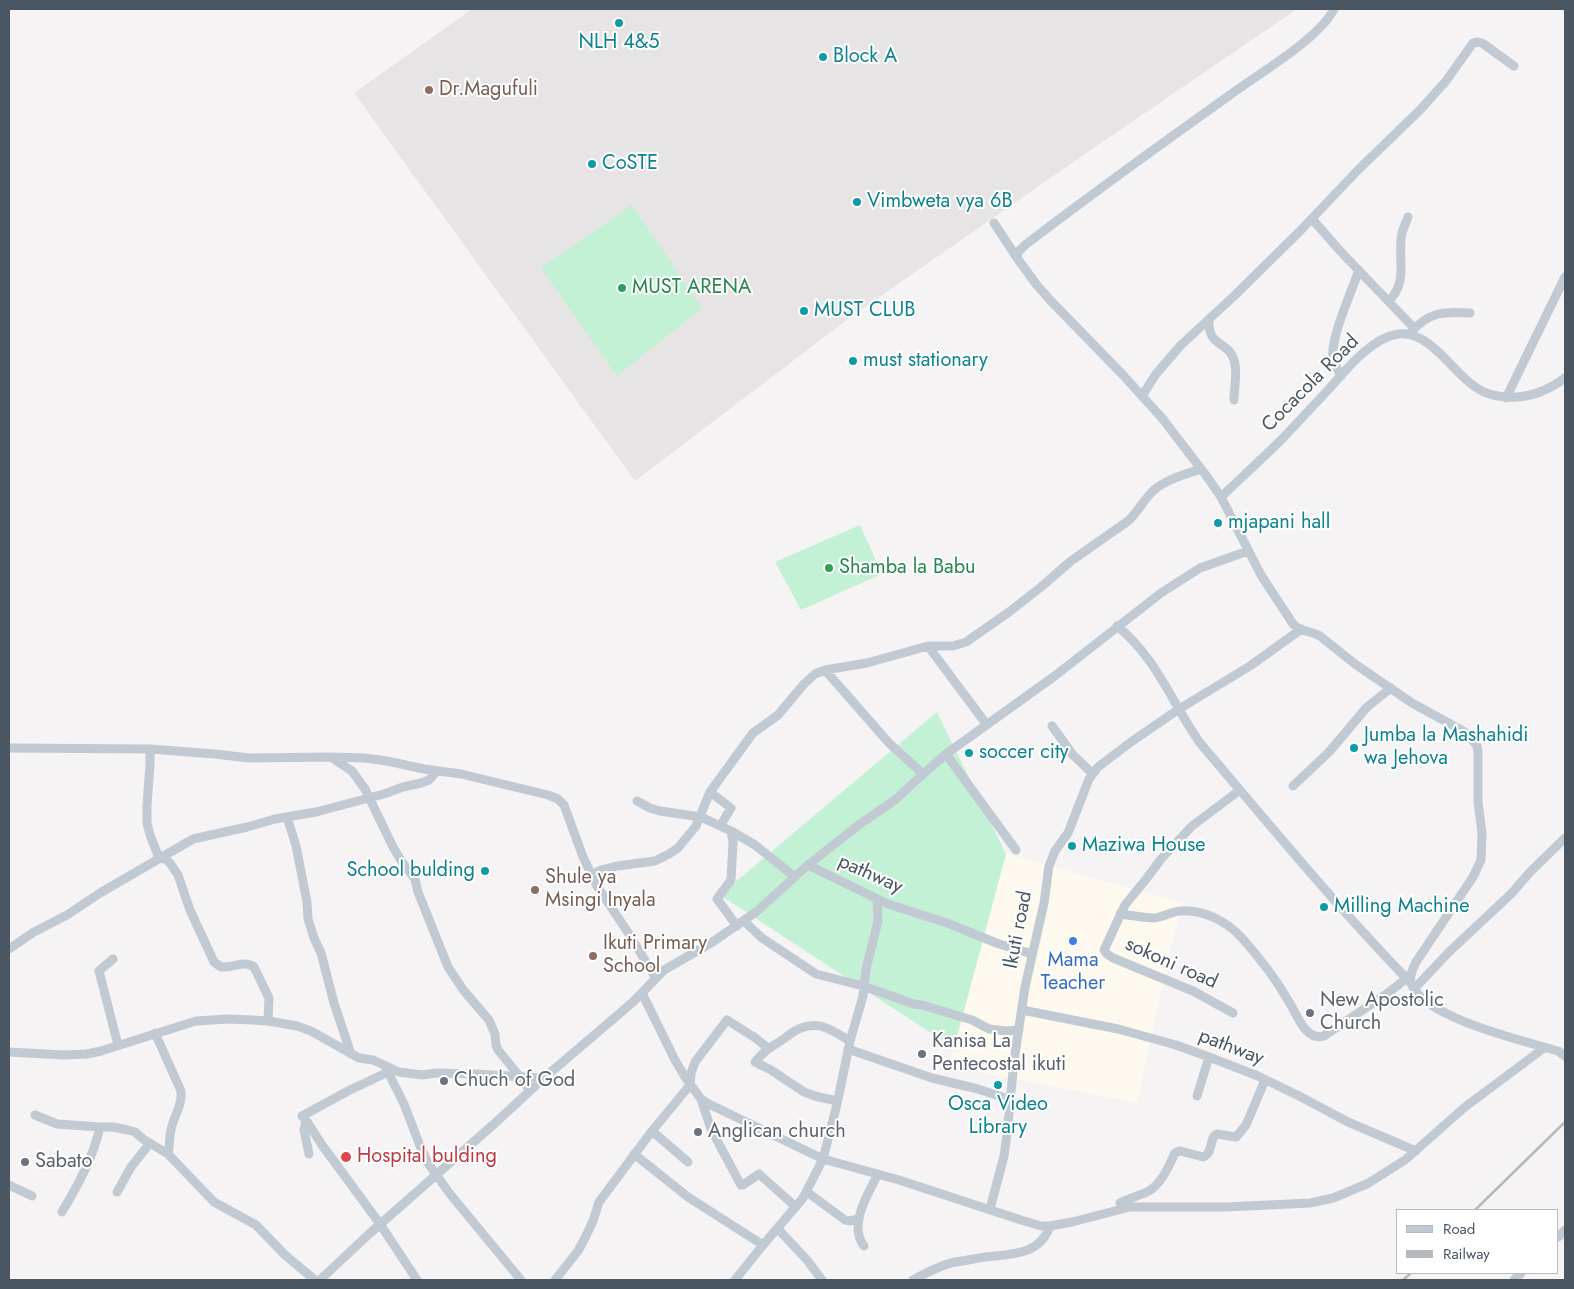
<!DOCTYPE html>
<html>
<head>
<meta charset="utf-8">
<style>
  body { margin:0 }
  #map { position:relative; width:1574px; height:1289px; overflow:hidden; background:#f5f3f3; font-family:Jost,sans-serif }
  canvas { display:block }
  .frame { position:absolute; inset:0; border:10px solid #4a5661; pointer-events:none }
  .legend { position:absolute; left:1396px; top:1209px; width:162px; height:65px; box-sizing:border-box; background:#fff; border:1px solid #b7bbc0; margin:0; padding:6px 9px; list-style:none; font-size:15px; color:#4a5661 }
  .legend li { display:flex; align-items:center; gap:10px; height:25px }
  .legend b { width:25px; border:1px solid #b7bbc0 }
</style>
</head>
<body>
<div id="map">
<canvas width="1574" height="1289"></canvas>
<div class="frame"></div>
<ul class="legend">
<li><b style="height:6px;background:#c1cad2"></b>Road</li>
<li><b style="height:6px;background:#b5b8bd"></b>Railway</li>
</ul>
</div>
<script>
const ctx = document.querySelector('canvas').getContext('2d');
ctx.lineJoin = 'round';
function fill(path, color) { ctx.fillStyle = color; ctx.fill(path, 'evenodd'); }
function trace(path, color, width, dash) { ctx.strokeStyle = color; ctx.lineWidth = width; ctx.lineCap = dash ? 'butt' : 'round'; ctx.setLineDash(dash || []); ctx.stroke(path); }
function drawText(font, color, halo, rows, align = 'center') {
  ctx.font = font + ' Jost,sans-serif'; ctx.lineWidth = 4; ctx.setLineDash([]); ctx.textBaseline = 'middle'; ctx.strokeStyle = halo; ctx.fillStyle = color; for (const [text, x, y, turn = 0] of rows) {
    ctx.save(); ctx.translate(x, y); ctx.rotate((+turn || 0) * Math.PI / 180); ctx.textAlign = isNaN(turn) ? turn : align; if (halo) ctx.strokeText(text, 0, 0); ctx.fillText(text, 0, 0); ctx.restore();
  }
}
fill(new Path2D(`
  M1006 854 1183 903 1166 967 1137 1103 949 1066Z`), '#fdf9ef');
fill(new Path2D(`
  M472 9H1297L1082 156 852 316 635 481 354 93Z`), '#e6e4e5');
fill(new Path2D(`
  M632 205 702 308 617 376 541 268Z
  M860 525 882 574 801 610 775 562Z
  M937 712 1006 854 954 1048 720 895Z`), '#c3f1d5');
trace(new Path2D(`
  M1334 9C1319 39 1258 74 1230 95 1161 144 1092 194 1025 245L1018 252 1017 258 1036 284 1050 300 1122 374 1162 418 1208 478 1221 497 1261 575 1293 624C1302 633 1309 630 1320 636L1355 664 1412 703 1463 731 1473 741 1477 746 1478 752V802L1482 833 1481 860 1473 877 1416 962C1413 968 1409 976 1411 983 1423 1018 1525 1041 1558 1051L1565 1056
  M1312 219 1342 253 1414 328
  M994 223 1017 258
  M1389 301C1407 282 1399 264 1401 240 1401 232 1405 225 1408 217
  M1209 319C1207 348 1229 341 1234 360 1238 370 1234 389 1234 400
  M1411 332C1429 312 1444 311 1470 313
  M1341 376C1338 370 1334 364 1333 358 1330 339 1352 290 1359 270
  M1142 396 1156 374 1181 345 1233 297 1300 231 1359 169 1420 110 1446 81 1473 43 1478 42 1482 43 1514 66
  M1506 398 1565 277
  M1221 497C1242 477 1264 457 1284 437 1299 421 1314 405 1328 390 1346 370 1371 338 1398 334 1429 330 1452 371 1474 386 1487 396 1501 398 1517 397 1535 396 1550 389 1565 378
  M1117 626C1156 657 1172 703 1200 743 1269 824 1336 906 1411 983
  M928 646 987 725
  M825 670 889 743 923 774
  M1052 726 1073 755 1092 773
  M9 748 150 749 215 754 249 758 329 757 365 758 387 761 424 769 461 774 548 795 558 799 564 805 583 857 597 886 629 934 655 977
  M150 749V765L147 805V823L150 835 157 853 170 863 178 875 190 910 214 962 221 967C233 968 244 960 254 967L269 998 268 1021
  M946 754 1016 850
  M332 758 352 771 365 789 393 847 402 862 415 879 418 892 448 967 464 991 489 1020 495 1034 496 1045 498 1050 521 1078 530 1091
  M1293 786 1329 752 1367 707 1391 688
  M710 792 731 808 720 826
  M637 801 650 808 660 811 701 817 731 831 755 845 795 877
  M287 817 296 846 307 902 308 919 314 938 321 953 334 1003 351 1054
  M731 831 733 842 731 880 717 899 737 926
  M808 865 888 904 947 923 999 944 1032 954
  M591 875 601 870 617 866 655 861 669 854 678 848 696 826 710 792 753 733 778 715 804 684 815 674 825 670 867 663 928 646H953L966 642 1009 612 1041 587 1071 561 1128 521C1138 512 1144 499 1154 490 1167 479 1186 474 1201 469
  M1120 914C1131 915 1143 918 1154 918 1163 917 1171 912 1180 911 1203 909 1226 921 1241 937 1259 957 1276 979 1289 1002 1295 1011 1299 1023 1307 1031 1312 1036 1317 1038 1324 1036L1388 993 1407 978
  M744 921 762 938 816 974 863 986 914 1004 922 1005 972 1020 989 1029 1006 1031 1019 1030
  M9 949 34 932 67 915 100 893 193 839 247 827 275 819 316 812 384 794 403 787 421 783 429 780 437 771
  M113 959 99 971 118 1045
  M1414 989 1449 952 1512 893 1530 872 1565 838
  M642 993 675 1060 685 1077 701 1099 711 1105 823 1159 899 1180 1021 1220 1041 1226H1050L1072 1222 1130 1207H1226L1310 1203 1333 1198 1367 1184 1405 1160 1465 1107 1544 1048
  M1022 1010 1118 1029 1176 1045 1209 1057 1258 1076 1301 1097 1348 1122 1416 1151
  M1233 1013 1193 991 1113 958 1107 954 1104 950 1125 905 1147 878 1161 859 1192 826 1240 790
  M155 1033 181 1091C183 1105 173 1117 171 1130 169 1138 170 1146 168 1154
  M848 1049 932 1078 978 1089 1011 1100
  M9 1052 64 1055 87 1054 101 1051 196 1021 228 1019 253 1020 268 1021 297 1026 311 1031 359 1058 373 1060 399 1072 422 1075 436 1073 474 1074 544 1078
  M385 1066 404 1104 420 1146 428 1163 450 1194 521 1280
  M1197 1096 1209 1057
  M701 1099 711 1129 741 1185H743L759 1174 796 1207
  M837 1101 815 1096 804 1092 771 1070 755 1062C764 1051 770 1048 782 1040 787 1037 790 1033 795 1031 817 1018 831 1030 850 1041
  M35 1115 57 1124 100 1127H113L128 1130 135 1132 143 1139 168 1154 214 1202 256 1225 285 1255 315 1280
  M306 1120 322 1145 380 1224 417 1280
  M652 1131 688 1162
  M309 1154 304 1130 306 1120 302 1116 348 1091 388 1072
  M634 1154 688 1197 763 1245
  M9 1185 32 1196
  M117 1192 131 1167 150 1143
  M807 1192 845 1220 849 1221 859 1219
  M1120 1203C1129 1198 1138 1196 1147 1192 1161 1185 1169 1166 1175 1153L1180 1151 1203 1157C1212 1154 1210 1143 1214 1136L1217 1134 1236 1137 1246 1125 1265 1080
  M990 1209 1004 1156 1007 1134 1014 1061 1025 987 1044 903 1049 866 1055 851 1068 833 1089 779 1098 767 1131 742 1179 709 1250 666 1300 630
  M62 1212C78 1185 93 1158 100 1127
  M778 1229 807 1260 822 1280
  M1558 1237 1565 1230
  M864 1246C848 1225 868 1194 878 1174
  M320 1280 369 1234 494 1124 544 1078 633 1002 664 970 711 943 756 912 808 865 860 824 895 800 923 774 946 754 1056 675 1161 593 1200 568 1248 551
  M555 1280 578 1251 585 1238 593 1221 599 1202 652 1131 690 1085 691 1073 695 1062 727 1020 754 1037 768 1048
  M735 1280 763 1245 803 1198 823 1159 837 1104 850 1041 863 996 866 969 878 921 877 899
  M913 1280C926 1273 940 1265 955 1262 965 1261 976 1258 986 1257 1012 1254 1040 1255 1050 1226
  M1514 1280 1521 1273`), '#c1cad2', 9);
trace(new Path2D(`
  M1475 1210 1565 1122
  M1403 1280 1411 1273`), '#b5b8bd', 2.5);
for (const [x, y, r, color] of [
  [619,23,5,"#0f9aa8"],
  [823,57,5,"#0f9aa8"],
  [429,90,5,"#8d6e63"],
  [592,164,5,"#0f9aa8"],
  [857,202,5,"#0f9aa8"],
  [622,288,5,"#2e9e5b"],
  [804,311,5,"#0f9aa8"],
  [853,361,5,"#0f9aa8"],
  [1218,523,5,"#0f9aa8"],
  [829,568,5,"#2e9e5b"],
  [1354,748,5,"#0f9aa8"],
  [969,753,5,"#0f9aa8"],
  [1072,846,5,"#0f9aa8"],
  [485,871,5,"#0f9aa8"],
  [535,890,5,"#8d6e63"],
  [1324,907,5,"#0f9aa8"],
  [1073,941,5,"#3f7fe0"],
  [593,956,5,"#8d6e63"],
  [1310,1013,5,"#6b7280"],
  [922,1054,5,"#6b7280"],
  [444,1081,5,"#6b7280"],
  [998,1085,5,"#0f9aa8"],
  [698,1132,5,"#6b7280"],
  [346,1157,6,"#e0444e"],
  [25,1162,5,"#6b7280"]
]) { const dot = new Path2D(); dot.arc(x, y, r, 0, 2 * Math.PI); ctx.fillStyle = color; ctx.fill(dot); trace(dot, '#fff', 2); }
drawText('20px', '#0d838f', '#fff', [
  ["NLH 4&5",619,43,"center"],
  ["Block A",833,57],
  ["CoSTE",602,164],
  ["Vimbweta vya 6B",867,202],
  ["MUST CLUB",814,311],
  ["must stationary",863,361],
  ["mjapani hall",1228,523],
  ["Jumba la Mashahidi",1364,736],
  ["wa Jehova",1364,759],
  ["soccer city",979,753],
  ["Maziwa House",1082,846],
  ["School bulding",475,871,"right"],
  ["Milling Machine",1334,907],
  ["Osca Video",998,1105,"center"],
  ["Library",998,1128,"center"]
], 'left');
drawText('20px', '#785e54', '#fff', [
  ["Dr.Magufuli",439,90],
  ["Shule ya",545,878],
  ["Msingi Inyala",545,901],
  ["Ikuti Primary",603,944],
  ["School",603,967]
], 'left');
drawText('20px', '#27864d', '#fff', [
  ["MUST ARENA",632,288],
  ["Shamba la Babu",839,568]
], 'left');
drawText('20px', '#4a5661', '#fff', [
  ["Cocacola Road",1311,384,-45],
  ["pathway",870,875,24],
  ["Ikuti road",1019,930,-79],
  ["sokoni road",1171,964,24],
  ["pathway",1231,1048,21]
]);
drawText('20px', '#366cbe', '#fff', [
  ["Mama",1073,961],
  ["Teacher",1073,984]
]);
drawText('20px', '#5b616d', '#fff', [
  ["New Apostolic",1320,1001],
  ["Church",1320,1024],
  ["Kanisa La",932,1042],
  ["Pentecostal ikuti",932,1065],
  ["Chuch of God",454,1081],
  ["Anglican church",708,1132],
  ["Sabato",35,1162]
], 'left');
drawText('20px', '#be3a42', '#fff', [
  ["Hospital bulding",357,1157]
], 'left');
</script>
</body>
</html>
